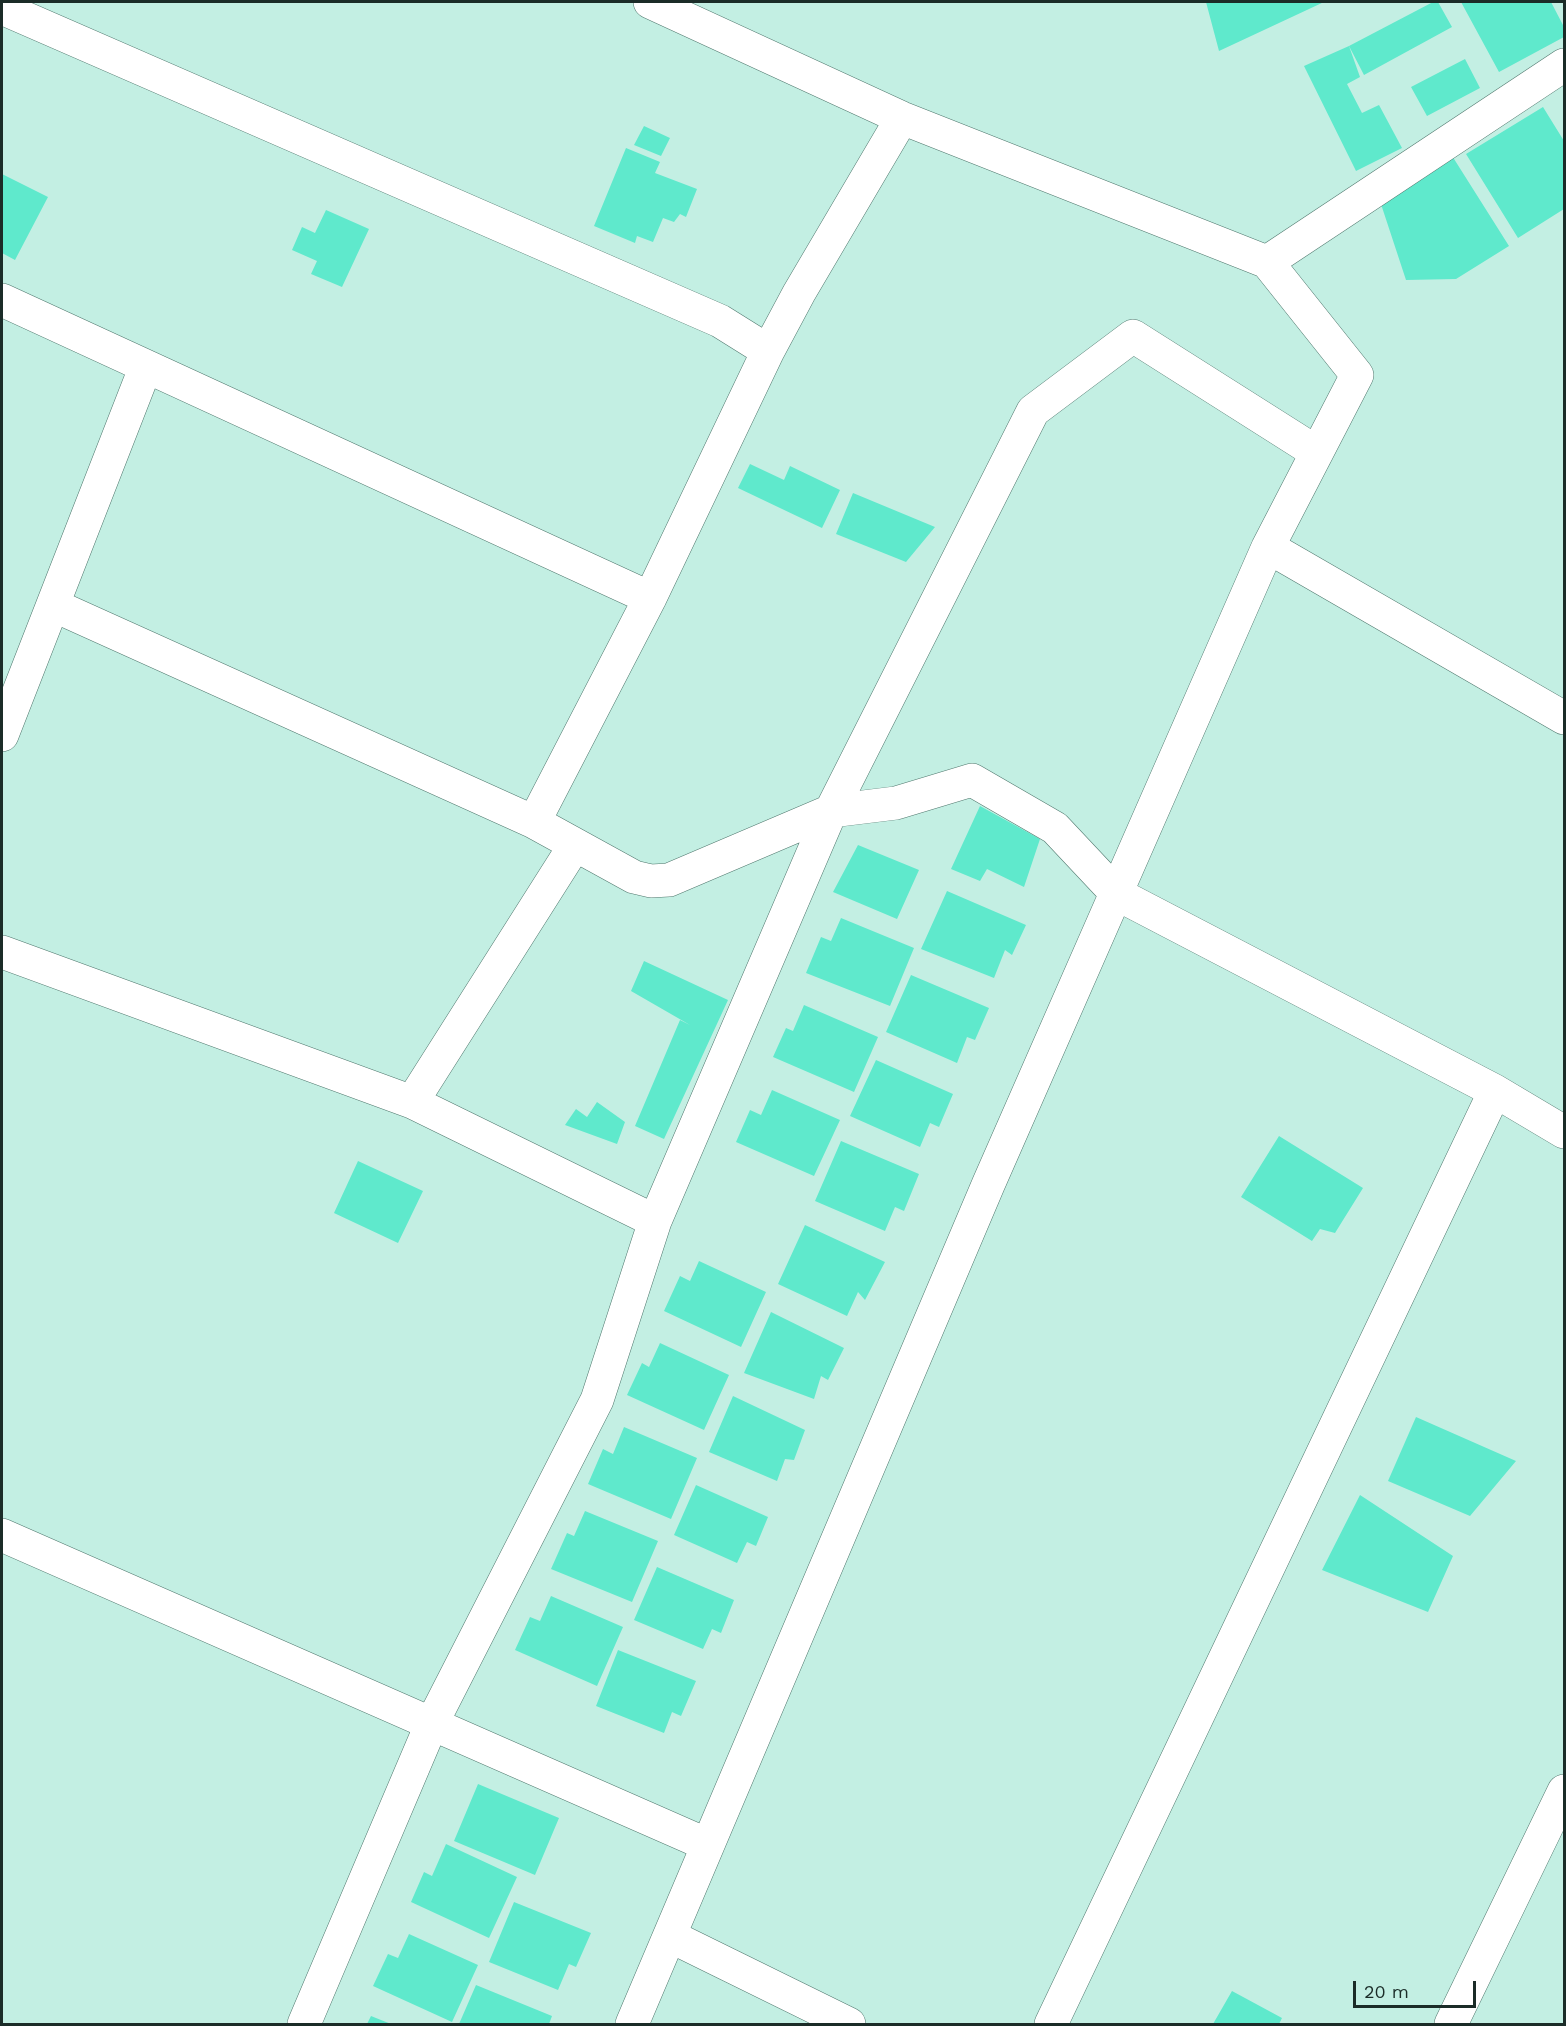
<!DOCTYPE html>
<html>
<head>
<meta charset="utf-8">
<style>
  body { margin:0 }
  #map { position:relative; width:1566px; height:2026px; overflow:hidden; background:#c3efe3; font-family:"Work Sans",sans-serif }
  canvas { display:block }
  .frame { position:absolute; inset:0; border:3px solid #1b2c28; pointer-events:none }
  .scale { position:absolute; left:1353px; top:1981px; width:123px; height:27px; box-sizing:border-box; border:3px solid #1b2c28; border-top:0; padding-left:8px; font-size:18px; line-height:21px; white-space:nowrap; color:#1b2c28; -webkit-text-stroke:4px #c3efe3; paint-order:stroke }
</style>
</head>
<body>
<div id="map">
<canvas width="1566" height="2026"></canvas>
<div class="frame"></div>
<div class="scale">20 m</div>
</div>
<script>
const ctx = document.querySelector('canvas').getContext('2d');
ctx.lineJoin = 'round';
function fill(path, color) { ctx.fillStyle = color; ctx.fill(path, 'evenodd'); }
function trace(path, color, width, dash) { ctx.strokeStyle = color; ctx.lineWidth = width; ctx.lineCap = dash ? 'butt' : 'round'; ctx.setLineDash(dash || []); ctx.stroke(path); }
fill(new Path2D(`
  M1206 2H1324L1219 51Z
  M1433 2H1438L1452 27 1364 75 1349 46 1360 77 1347 84 1362 113 1379 105 1402 148 1356 171 1304 66 1349 46Z
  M1461 2H1551L1564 27V37L1499 72Z
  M1465 59 1480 88 1427 116 1411 87Z
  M1543 107 1564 141V209L1518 238 1466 154Z
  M644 126 670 138 661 156 634 145Z
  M626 148 660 162 655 173 697 189 686 217 680 214 674 222 663 218 653 242 637 236 635 243 594 226Z
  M1449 151 1509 246 1456 279 1406 280 1378 195Z
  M2 174 48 197 15 260 2 253Z
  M326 210 369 229 342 287 311 274 317 261 292 250 302 227 315 233Z
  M750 464 784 480 790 466 840 490 822 528 738 488Z
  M853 493 935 527 906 562 836 534Z
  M980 806 1040 839 1024 887 987 869 980 881 951 869Z
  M858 845 919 870 897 919 833 892Z
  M947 891 1026 925 1012 955 1005 950 994 978 921 949Z
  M841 918 914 948 890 1006 806 973 821 937 831 941Z
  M644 961 728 1000 664 1139 635 1126 680 1020 690 1025 631 991Z
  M911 975 989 1008 975 1040 967 1037 957 1063 886 1032Z
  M804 1005 878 1037 854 1092 773 1057 786 1028 793 1031Z
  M876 1060 953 1094 939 1127 930 1123 920 1147 850 1116Z
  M772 1090 840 1120 814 1176 736 1142 750 1110 761 1115Z
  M597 1102 625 1122 617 1144 565 1125 576 1109 587 1117Z
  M1279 1136 1363 1188 1335 1233 1320 1229 1312 1241 1241 1197Z
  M841 1141 919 1174 904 1211 895 1207 885 1231 815 1201Z
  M358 1161 423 1191 398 1243 334 1213Z
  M805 1225 885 1262 865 1300 858 1292 847 1316 778 1284Z
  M699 1261 766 1292 741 1347 664 1311 680 1276 690 1281Z
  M771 1312 844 1348 828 1380 821 1376 814 1399 744 1373Z
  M660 1343 729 1375 704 1430 627 1395 642 1363 649 1367Z
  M733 1396 805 1430 794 1460 785 1459 777 1481 709 1452Z
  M1416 1417 1516 1461 1470 1516 1388 1481Z
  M624 1427 697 1458 671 1519 588 1484 603 1449 613 1454Z
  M696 1485 768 1517 756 1546 747 1542 737 1563 674 1535Z
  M1360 1495 1453 1556 1428 1612 1322 1570Z
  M585 1511 658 1541 632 1602 551 1569 567 1533 574 1536Z
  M657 1567 734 1600 721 1633 712 1629 703 1649 634 1620Z
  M551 1596 623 1627 597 1686 515 1650 530 1617 540 1621Z
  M618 1650 696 1681 681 1716 672 1712 664 1733 596 1706Z
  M478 1784 559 1818 535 1875 454 1841Z
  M446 1844 517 1877 489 1938 411 1902 424 1872 432 1876Z
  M514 1902 591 1933 576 1967 569 1964 558 1990 489 1962Z
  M409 1934 478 1965 452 2022 373 1986 388 1954 398 1958Z
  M476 1985 552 2016 549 2024H459Z
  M1232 1991 1282 2018 1279 2024H1213Z
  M371 2016 391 2024H367Z`), '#5fe9cc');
const minor = new Path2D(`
  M650 2 902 118 1267 262
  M2 8 720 321 768 351
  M2 300 650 598
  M1268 547 1564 718
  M53 605 534 822 634 877 651 881 669 880 831 811 896 803 972 780 1055 828 1117 894 1495 1091 1564 1132
  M2 735 146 366
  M534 822 650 598 768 351 799 293 902 118
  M2 952 412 1102 575 845
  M412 1102 655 1221
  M2 1535 708 1845
  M670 1936 849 2024
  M304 2024 432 1723 597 1400 655 1221 831 811 1033 411 1133 336 1316 452
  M632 2024 988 1185 1268 547 1357 375 1267 262 1564 65
  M1051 2024 1495 1091
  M1451 2024 1564 1791`);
trace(minor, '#50786e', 34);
trace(minor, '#fff', 33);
</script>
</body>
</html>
